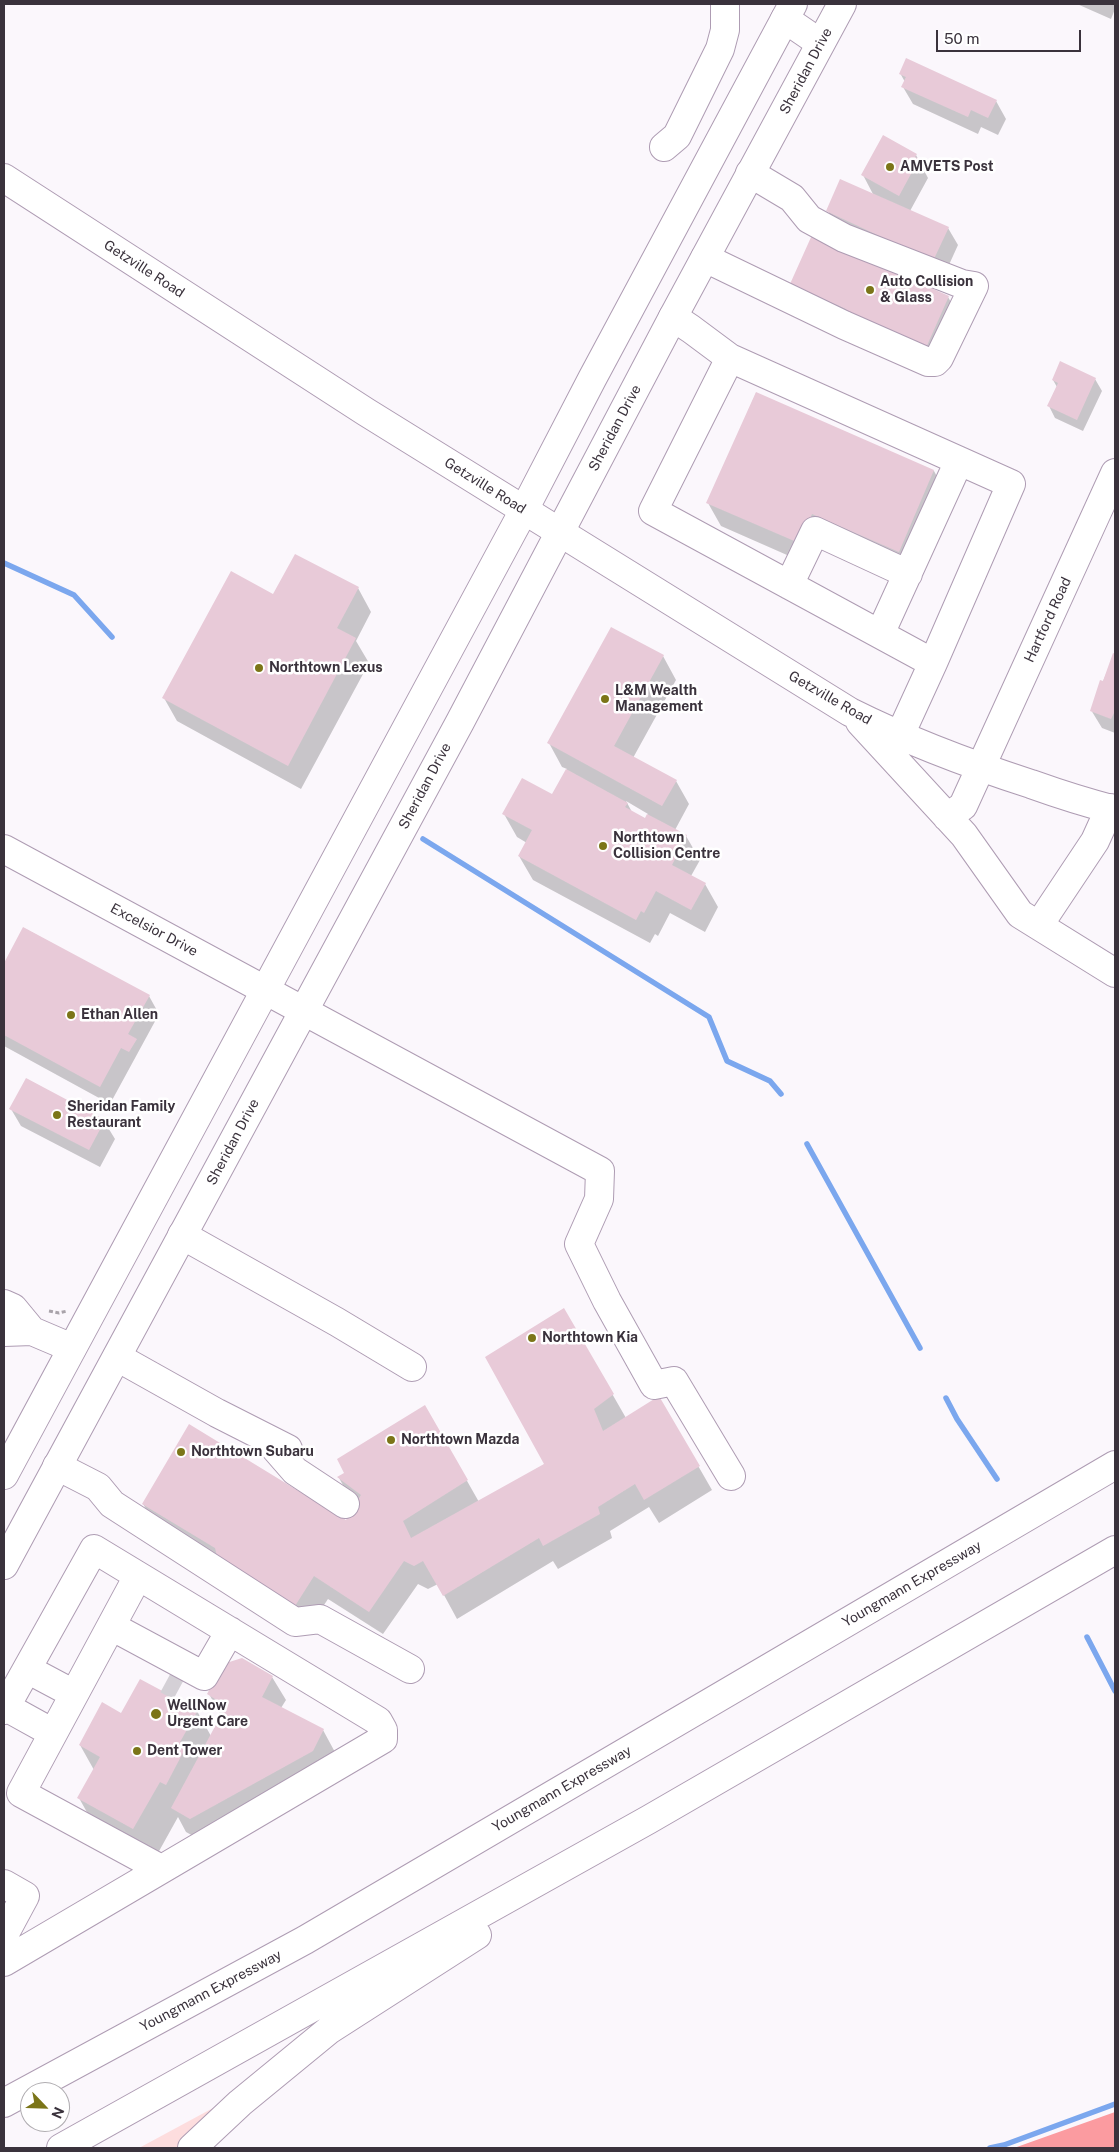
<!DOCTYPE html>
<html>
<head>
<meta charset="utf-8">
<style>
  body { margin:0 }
  #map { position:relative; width:1119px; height:2152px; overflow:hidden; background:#fbf7fc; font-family:"Public Sans",sans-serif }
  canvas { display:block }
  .frame { position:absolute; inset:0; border:5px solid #3a323c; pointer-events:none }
  .north { position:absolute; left:20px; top:2082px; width:50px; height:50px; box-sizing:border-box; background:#fff; border:1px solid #b0adb1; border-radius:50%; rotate:114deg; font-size:14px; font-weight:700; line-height:20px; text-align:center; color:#3a323c }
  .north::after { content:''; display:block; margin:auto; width:18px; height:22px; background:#7b7518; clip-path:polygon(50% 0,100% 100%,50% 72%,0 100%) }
  .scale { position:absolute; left:936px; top:30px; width:145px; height:22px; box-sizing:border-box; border:2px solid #3a323c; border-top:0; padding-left:6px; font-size:15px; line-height:18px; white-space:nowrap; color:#3a323c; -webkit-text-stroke:4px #fff; paint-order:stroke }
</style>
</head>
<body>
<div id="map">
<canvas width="1119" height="2152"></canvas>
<div class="frame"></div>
<div class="north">N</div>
<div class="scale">50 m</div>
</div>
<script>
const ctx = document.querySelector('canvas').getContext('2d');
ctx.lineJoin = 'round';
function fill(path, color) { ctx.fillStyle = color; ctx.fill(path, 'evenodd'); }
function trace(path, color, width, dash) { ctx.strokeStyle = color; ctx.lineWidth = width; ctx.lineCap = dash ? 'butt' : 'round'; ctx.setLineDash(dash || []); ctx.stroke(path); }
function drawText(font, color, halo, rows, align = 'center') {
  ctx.font = font + ' "Public Sans",sans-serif'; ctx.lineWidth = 5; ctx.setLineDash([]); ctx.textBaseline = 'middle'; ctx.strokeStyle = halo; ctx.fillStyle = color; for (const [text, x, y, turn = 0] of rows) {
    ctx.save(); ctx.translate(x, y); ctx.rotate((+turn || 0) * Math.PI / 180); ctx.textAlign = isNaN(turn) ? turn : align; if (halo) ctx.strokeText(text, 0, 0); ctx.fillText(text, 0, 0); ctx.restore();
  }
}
fill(new Path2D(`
  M226 2101 180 2148H139Z`), '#fdddde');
fill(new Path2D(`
  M1115 2112V2148H1014Z`), '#fb9ba0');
fill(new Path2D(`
  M1077 4H1115V9L1111 19Z
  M900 73 996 101 1006 119 998 135 981 127 978 134 913 104 903 87 905 82Z
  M916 155 928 178 910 211 948 228 958 245 943 278 838 228 828 211 874 196 863 175Z
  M813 236 948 297 962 321 938 373 792 284Z
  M1095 379 1102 391 1083 431 1055 418 1049 406 1057 387 1053 380Z
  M756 393 934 471 947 495 912 574 826 536 812 566 721 526 708 503Z
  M358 588 371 612 356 641 369 663 301 789 177 721 164 698Z
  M1114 655 1115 656V733L1102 728 1091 710Z
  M663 656 676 680 633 758 676 781 689 804 675 830 686 836 700 860 691 876 705 884 718 907 705 932 670 913 658 936 655 934 650 943 533 880 519 856 527 843 517 837 504 814 553 796 567 769 562 767 549 743ZM626 801 648 814 646 819 632 812Z
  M24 928 149 996 159 1014 110 1104 4 1046V965Z
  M27 1079 104 1121 115 1139 100 1167 21 1126 11 1109Z
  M564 1310 626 1418 659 1398 712 1490 659 1523 649 1507 610 1531 612 1538 558 1569 553 1561 457 1619 438 1584 428 1589 418 1584 383 1634 328 1599 308 1629 157 1527 143 1504 346 1522 357 1504 352 1501 339 1478 425 1407 479 1502 545 1464Z
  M272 1677 286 1700 281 1708 323 1730 336 1754 204 1842 186 1832 178 1817 153 1862 98 1832 79 1798 94 1770 80 1745 122 1715 197 1711 211 1736 222 1717 209 1694Z`), '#0003');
trace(new Path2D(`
  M4 563 74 595 112 637
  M423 839 709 1017 727 1061 770 1081 781 1094
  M807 1144 920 1348
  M946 1398 957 1419 997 1479
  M1087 1637 1115 1691
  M990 2148 1004 2145 1115 2104`), '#7ba7ee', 5.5);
fill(new Path2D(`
  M906 58 997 100 988 118 971 110 968 117 901 87 906 77 899 74Z
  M883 135 917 154 915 157 919 159 899 196 861 175Z
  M840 179 949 227 933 261 826 211Z
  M812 235 949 296 925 350 844 314 846 309 790 284Z
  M1060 361 1096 378 1077 420 1047 406 1058 383 1052 380Z
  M756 392 934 470 899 552 812 514 799 543 706 503Z
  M295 554 359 587 337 628 356 638 288 766 162 698 231 571 273 594Z
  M611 627 664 655 614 746 677 780 662 806 547 743Z
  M1113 653 1115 654V711L1111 719 1090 711 1100 680 1103 681Z
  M566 769 628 803 625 807 645 818 647 814 687 835 672 865 706 883 691 910 656 891 644 913 641 911 636 920 518 856 532 830 502 814 522 778 552 794Z
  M23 927 150 995 128 1034 137 1039 129 1052 121 1048 100 1087 4 1035V963Z
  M26 1078 105 1120 89 1150 9 1109Z
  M564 1308 614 1394 594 1409 603 1431 659 1396 700 1466 644 1500 635 1484 598 1507 600 1514 543 1546 539 1538 443 1596 423 1561 414 1566 404 1561 369 1612 314 1576 295 1606 218 1560 215 1548 142 1504 189 1424 346 1520 361 1495 337 1477 344 1473 337 1459 425 1405 468 1480 403 1521 411 1538 544 1464 485 1357Z
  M242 1658 273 1676 262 1697 324 1729 313 1751 190 1819 171 1808 226 1706 207 1694 223 1664Z
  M140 1679 198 1710 180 1742 187 1745 166 1785 160 1782 133 1829 77 1798 100 1757 79 1745 102 1702 121 1713Z`), '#e8cad8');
trace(new Path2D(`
  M167 1680 180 1687`), '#d4d0d6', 28, [28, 14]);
const minor = new Path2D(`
  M785 19 820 43
  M664 147 677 136 720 49 725 30V4
  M4 178 366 412 850 712C908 741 969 764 1031 784 1059 794 1087 803 1115 810
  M705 258 844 325 928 362H935L939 358 974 286 962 284 844 238 809 219 792 198 750 173
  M673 317 691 329 730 358 653 511 933 663 900 735
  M730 358 1011 484 933 663
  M789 585 815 531 908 574
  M880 634 959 461
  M860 722 964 835 1020 914 1115 973
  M947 817 963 806 1115 473
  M4 849 600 1171 599 1199 579 1244 607 1301 654 1385 674 1381 731 1476
  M1039 925 1095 841 1110 808
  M182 1235 337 1322 412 1367
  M4 1304 13 1308 32 1331 4 1332
  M32 1331 72 1348
  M117 1357 217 1413 288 1449
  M268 1440 295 1471 345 1504
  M57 1466 98 1487 112 1504 295 1622 320 1619 410 1669
  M138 1576 21 1793 161 1869
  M111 1626 204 1676 230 1631
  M27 1669 74 1694
  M6 1707 53 1733
  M4 1710 94 1549 378 1721 383 1730V1739L4 1962
  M4 1884 25 1896 4 1935`);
const major = new Path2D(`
  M4 1475 524 510 592 379 793 4
  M4 1565 460 722 673 317 842 4`);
const highway = new Path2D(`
  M4 2103 305 1940 1115 1465
  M61 2148 648 1820 1115 1550
  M192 2148 240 2103 329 2030 477 1935`);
trace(minor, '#ae9cb3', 30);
trace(major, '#ae9cb3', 30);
trace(highway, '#ae9cb3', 30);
trace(new Path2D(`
  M49 1311 59 1313 67 1311`), '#a9a3aa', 3, [4, 2.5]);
trace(minor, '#fff', 28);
trace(major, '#fff', 28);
trace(highway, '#fff', 28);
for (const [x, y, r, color] of [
  [890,167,5,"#7b7518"],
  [870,290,5,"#7b7518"],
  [259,668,5,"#7b7518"],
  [605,699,5,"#7b7518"],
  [603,846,5,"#7b7518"],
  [71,1015,5,"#7b7518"],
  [57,1115,5,"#7b7518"],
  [532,1338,5,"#7b7518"],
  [391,1440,5,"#7b7518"],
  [181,1452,5,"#7b7518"],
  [156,1714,6,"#7b7518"],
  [137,1751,5,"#7b7518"]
]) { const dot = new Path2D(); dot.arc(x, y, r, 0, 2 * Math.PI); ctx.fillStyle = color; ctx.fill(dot); trace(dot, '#fff', 2); }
drawText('14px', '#3a323c', '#fff', [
  ["Sheridan Drive",806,71,-62],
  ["Getzville Road",144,269,33],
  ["Sheridan Drive",615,428,-62],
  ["Getzville Road",485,486,32],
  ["Hartford Road",1048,620,-65],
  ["Getzville Road",830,698,30],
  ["Sheridan Drive",425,786,-62],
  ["Excelsior Drive",154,930,28],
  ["Sheridan Drive",233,1142,-62],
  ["Youngmann Expressway",912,1584,-30],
  ["Youngmann Expressway",562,1789,-30],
  ["Youngmann Expressway",211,1991,-28]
]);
drawText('bold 14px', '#3a323c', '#fff', [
  ["AMVETS Post",900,167],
  ["Auto Collision",880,282],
  ["& Glass",880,298],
  ["Northtown Lexus",269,668],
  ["L&M Wealth",615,691],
  ["Management",615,707],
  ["Northtown",613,838],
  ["Collision Centre",613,854],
  ["Ethan Allen",81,1015],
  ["Sheridan Family",67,1107],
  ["Restaurant",67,1123],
  ["Northtown Kia",542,1338],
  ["Northtown Mazda",401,1440],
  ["Northtown Subaru",191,1452],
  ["WellNow",167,1706],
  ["Urgent Care",167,1722],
  ["Dent Tower",147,1751]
], 'left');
</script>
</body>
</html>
